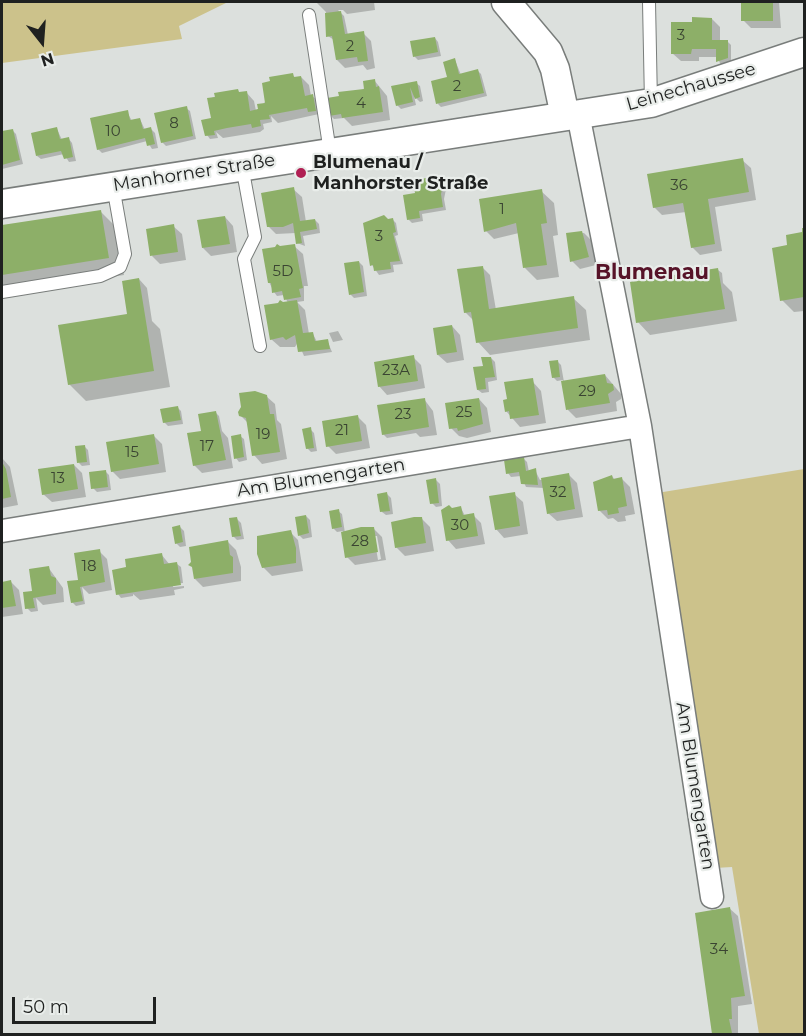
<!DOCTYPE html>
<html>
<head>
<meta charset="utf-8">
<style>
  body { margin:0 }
  #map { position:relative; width:806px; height:1036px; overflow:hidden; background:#dce0dd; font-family:Montserrat,sans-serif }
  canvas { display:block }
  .frame { position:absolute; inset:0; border:3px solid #1f2120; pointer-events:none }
  .north { position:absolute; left:12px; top:12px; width:60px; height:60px; -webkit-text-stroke:4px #e9edea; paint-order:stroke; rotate:163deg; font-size:16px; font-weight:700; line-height:24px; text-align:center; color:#1f2120 }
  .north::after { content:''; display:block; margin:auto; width:21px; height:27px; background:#1f2120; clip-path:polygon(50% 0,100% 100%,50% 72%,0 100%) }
  .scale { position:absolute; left:12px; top:997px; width:144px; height:27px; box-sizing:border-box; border:3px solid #1f2120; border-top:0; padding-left:8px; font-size:18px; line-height:21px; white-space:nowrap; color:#1f2120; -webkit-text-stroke:4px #e9edea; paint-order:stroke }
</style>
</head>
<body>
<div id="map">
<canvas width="806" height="1036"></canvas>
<div class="frame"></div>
<div class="north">N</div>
<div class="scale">50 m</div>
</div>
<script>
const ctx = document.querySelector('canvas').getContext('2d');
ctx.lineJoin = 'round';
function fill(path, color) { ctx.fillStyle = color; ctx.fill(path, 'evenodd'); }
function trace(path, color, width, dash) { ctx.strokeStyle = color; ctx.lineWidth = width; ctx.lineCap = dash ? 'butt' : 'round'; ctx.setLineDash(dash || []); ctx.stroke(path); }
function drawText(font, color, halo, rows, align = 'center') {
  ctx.font = font + ' Montserrat,sans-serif'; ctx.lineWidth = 4.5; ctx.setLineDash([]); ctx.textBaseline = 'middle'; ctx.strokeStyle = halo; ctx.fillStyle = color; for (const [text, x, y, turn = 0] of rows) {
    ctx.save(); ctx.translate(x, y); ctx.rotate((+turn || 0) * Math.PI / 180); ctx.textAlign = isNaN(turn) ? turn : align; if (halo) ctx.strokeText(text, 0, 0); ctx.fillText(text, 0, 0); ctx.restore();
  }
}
fill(new Path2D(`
  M2 2H228L179 26 182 39 2 63Z
  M804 469V1034H759L732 867 715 868 657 493Z`), '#ccc28b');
fill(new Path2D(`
  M316 2H374L375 10 347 14 343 10H338L344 16 348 35 363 33 371 41 375 68 367 70 363 65 345 68 337 60 334 40 328 36 326 12Z
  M743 2H779L781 28H751L743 20Z
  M712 19 720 27V41H727L731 45V61L721 65 717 57H699V61H681L672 53 693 23Z
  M435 38 438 42 441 56 418 60 414 56Z
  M455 60 461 75 478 71 481 74 487 96 441 107 438 104Z
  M292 75 296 78 301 77 309 85 311 96 317 99 319 114 278 123 271 116 272 122 263 124 264 129 260 132 223 138 216 132 218 138 210 139 207 135 213 123 209 99 226 92H246L254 101 256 111Z
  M374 80 387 96 390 120 352 126 344 118 334 119 331 116Z
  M416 83 420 86 423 101 420 102 414 96 416 105 401 109 397 105 393 87Z
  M186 108 190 111 196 139 166 146 162 142Z
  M127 112 132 121 140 119 145 130 151 129 155 133 158 148 152 149 147 141 102 153 98 149Z
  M57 129 62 140 69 139 72 143 76 161 69 162 64 154 41 159 37 156Z
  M12 130 16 134 23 164 2 169V133Z
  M742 160 751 168 756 200 715 207 722 251 700 255 692 247 686 212 662 215 654 207Z
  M439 177 446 189 444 199 446 210 422 214 423 221 412 223 408 219 417 194Z
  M293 189 302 197 306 222 315 220 319 224 320 233 303 236 305 246 297 243 296 233 276 234 268 226Z
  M541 191 554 203 558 235 553 236 559 277 537 280 525 268 519 233 494 239 486 231Z
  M100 211 117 228 124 275 2 294V227Z
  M225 217 233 226 237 252 211 256 203 248Z
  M393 220 396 223 398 235 395 236 403 264 393 265 394 272 379 275 372 265 388 221Z
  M173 226 182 234 186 260 160 264 152 256Z
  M803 229H804V311L794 312 782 300 791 246 787 236 804 233Z
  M584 233 592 241 596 265 580 269 572 261 567 234Z
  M294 246 303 254 308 286H304V301L297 302 305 310 309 334H313L317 342 327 340 332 352 304 356 298 342 295 347H280L271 339 288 303 284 295 277 296 274 292 269 282Z
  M359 262 363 266 367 296 354 298 350 294Z
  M482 267 490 275 496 310 573 298 586 310 590 340 490 355 478 342 473 320 465 312Z
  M718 270 722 273 723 283 732 292 737 321 650 335 638 322Z
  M139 279 147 288 152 321 160 329 170 387 86 401 69 384 129 315Z
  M452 326 460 335 464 360 447 363 438 355Z
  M338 331 343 340 333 342 329 333Z
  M413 357 421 365 425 388 387 395 379 386Z
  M491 358 495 362 497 380 488 382 489 392 482 393 478 390 484 367Z
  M557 361 561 365 564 382 605 375 621 394V399L616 402 617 411 576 418 568 410 563 380 557 381 553 377Z
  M533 382 541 391 546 423 520 427 506 411Z
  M266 396 275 404 277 420 281 424 287 459 262 464 254 455 248 423 240 415Z
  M424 399 433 411 437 435 420 437 416 433 387 438 383 434Z
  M479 399 487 408 491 432 467 438 459 436 451 428Z
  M178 408 181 411 183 424 168 426 164 422Z
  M215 412 219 416 222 431 228 438 233 468 202 473 194 465 204 432Z
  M358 417 366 425 370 448 336 454 328 446Z
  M310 429 314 433 317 451 311 452 307 448Z
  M153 435 162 444 166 472 120 479 112 471Z
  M240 436 244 439 247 460 239 462 236 458Z
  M84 446 88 450 90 465 82 466 79 463Z
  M2 458 10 467 18 505 2 508Z
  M523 458 527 462 529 472 535 470 540 480 569 475 577 483 583 517 557 521 548 513 544 488 526 487 521 476 511 477 508 473Z
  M74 465 82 473 86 497 52 502 43 494Z
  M105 471 109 475 111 490 97 492 93 488Z
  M612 476 615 480 622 479 630 487 635 514 625 516 626 521 618 522 613 518 608 519 599 510Z
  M436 480 440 484 442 506 436 507 432 503Z
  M387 494 391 498 393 514 386 515 382 512Z
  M514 494 523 502 528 534 504 538 496 529Z
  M461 508 465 516 473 515 481 523 485 544 456 549 448 540 452 510Z
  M338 511 342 514 345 533 373 528 382 537 386 560 355 565 347 557 343 531 337 532 333 528ZM374 536H377L381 559 378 560Z
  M306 516 310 520 312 537 303 539 299 535Z
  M237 519 241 523 244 539 237 540 233 536Z
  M422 519 430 527 434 551 405 556 396 547Z
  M180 527 184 531 186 546 180 547 176 543Z
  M290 532 298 540 303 571 272 576 263 567Z
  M228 542 236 550 241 567V581L203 587 195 579Z
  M99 551 107 559 112 590 89 594 82 587 85 604 76 606 72 602 80 581Z
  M161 554 170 565 177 564 181 567 183 583 173 584V587L184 586V588L174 590 175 595 140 600 133 594V596L121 598 118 594 128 569Z
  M48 567 63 588 64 602 43 605 36 598 38 611 31 612 27 608Z
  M11 582 19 590 23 614 2 617V583Z
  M729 908 738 916 752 1004 738 1006V1034H714L696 914Z`), '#0003');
fill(new Path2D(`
  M741 2H773V21H741Z
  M341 11 345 34 364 31 368 61 358 62 357 57 336 60 332 36 326 37 325 13Z
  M692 17 712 18V40H728V58L716 62V49H692L691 54H671V22H692Z
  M435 37 438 52 413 57 410 41Z
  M455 58 459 74 478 69 484 93 436 104 431 81 447 77 443 62Z
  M293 73 294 77 301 76 305 96 313 94 316 111 308 112 307 108 269 115 270 119 260 120 261 126 252 128 251 124 227 128 214 131 215 135 205 136 201 120 211 118 207 98 215 97 214 93 238 89 239 92 247 91 250 111 258 109 257 104 265 103 262 83 270 81 269 77Z
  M375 79 376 87 379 86 383 112 342 118 341 114 329 116 327 98 339 96 338 92 364 89 363 81Z
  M417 81 420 97 415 99 410 87 413 102 396 106 391 86Z
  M187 106 193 136 161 143 154 113Z
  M128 110 130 120 140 118 143 129 151 127 155 144 147 146 145 138 97 150 90 118Z
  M57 127 60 139 69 137 73 157 64 159 61 151 36 156 31 133Z
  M13 129 20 160 2 165V131Z
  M743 158 749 192 708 199 715 244 691 248 683 203 653 208 647 174Z
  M440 176 443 185 441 194 443 207 419 211 420 218 407 220 403 195 415 193 413 180Z
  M294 187 300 221 315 219 317 229 300 232 302 243 296 244 293 223 283 227H267L261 193Z
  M542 189 547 223 541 224 547 265 523 268 516 223 484 232 479 199Z
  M101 210 109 258 2 275V225Z
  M384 215 388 219 393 218 396 232 393 233 400 261 390 262 391 269 374 271 373 265 370 266 363 223Z
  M225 216 230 244 202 248 197 220Z
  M174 224 178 252 150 256 146 229Z
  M802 228H804V297L780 301 772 248 787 245 786 235 802 232Z
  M582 231 589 257 570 262 566 233Z
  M277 244 280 246 295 244 303 288 299 289 301 297 284 300 282 291 272 293 271 283H268L262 249 275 247Z
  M359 261 364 292 349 295 344 263Z
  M483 266 489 309 574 296 578 328 476 343 471 312 464 313 457 269Z
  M718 268 725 309 636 323 630 282Z
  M139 278 154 371 68 385 58 325 127 314 122 281Z
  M280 300 283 302 297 300 303 333 313 332 315 341 328 339 330 349 298 352 295 335 286 340 283 337 270 340 264 305 278 303Z
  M452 325 457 352 437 355 433 328Z
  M414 355 418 381 378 387 374 362Z
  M481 357H491L495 377 485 378 486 389 477 390 473 367 483 366Z
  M558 360 560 377 552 378 549 361Z
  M605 374 607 383 613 384 614 390 608 394 610 403 566 410 561 381Z
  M533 378 539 415 510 419 509 411 505 412 503 400 507 399 504 382Z
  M255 391 267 395 270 414H274L280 452 252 456 246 418 239 416 238 412 241 407 239 393Z
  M425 398 429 427 382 435 377 405Z
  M479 398 483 424 458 431 457 428 449 429 445 403Z
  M178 406 181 420 163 423 160 409Z
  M216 411 226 460 193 466 187 433 201 431 198 414Z
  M358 415 362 441 326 447 322 421Z
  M311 427 314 448 306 449 302 429Z
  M154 434 159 464 111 472 106 442Z
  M241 434 244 457 234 459 231 436Z
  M85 445 87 462 77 463 75 446Z
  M524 457 526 471 536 468 538 485 521 484 519 472 506 474 504 460Z
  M2 462 6 469 11 497 2 499Z
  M74 464 78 489 42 495 38 469Z
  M106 470 108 487 91 489 89 472Z
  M569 473 575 509 547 514 541 478Z
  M612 475 613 479 622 477 627 506 618 508 619 513 608 515 607 510 598 511 593 482Z
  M436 478 439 503 430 504 426 480Z
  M387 492 390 511 380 512 377 494Z
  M515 492 520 526 495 530 489 496Z
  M449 505 452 508 461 506 463 515 474 513 478 536 446 541 441 510Z
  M339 509 342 527 332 529 329 511Z
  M306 515 309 533 298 536 295 517Z
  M237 517 241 536 232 537 229 518Z
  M414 517H422L426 543 395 548 391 522Z
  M180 525 183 542 175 544 172 527Z
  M361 527H374L378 552 345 558 341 532Z
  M291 530 296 548V563L262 568 257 554V536Z
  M228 540 230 555 233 557V573L194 579 192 567 188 565 191 562 189 547Z
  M100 549 105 582 80 587 83 601 71 603 67 581 78 580 74 553Z
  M162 553 164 564 177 562 181 585 116 595 112 570 126 567 125 559Z
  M49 566 51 576 56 578V594L33 598 35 608 25 609 23 592 32 591 29 569Z
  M11 580 16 606 2 608V582Z
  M730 907 745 996 731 998 732 1019H729L732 1033 712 1034 695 913Z`), '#8daf68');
const service = new Path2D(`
  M649 2 651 103
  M309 15 330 152
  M242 166 255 237 244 259 260 346
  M2 292 100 276 120 267 125 254 113 186`);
const minor = new Path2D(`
  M578 114 640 426 712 897
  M2 531 640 426`);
const tertiary = new Path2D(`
  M506 2 548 52 555 69 565 116
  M2 204 651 103 804 52`);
trace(service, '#797d7b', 14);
trace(minor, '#797d7b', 25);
trace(tertiary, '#797d7b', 31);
trace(service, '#fff', 12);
trace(minor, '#fff', 22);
trace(tertiary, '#fff', 28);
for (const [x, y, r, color] of [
  [301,173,6,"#b01f53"]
]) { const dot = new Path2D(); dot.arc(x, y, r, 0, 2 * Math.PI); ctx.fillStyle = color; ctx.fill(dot); trace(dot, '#e9edea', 2); }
drawText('15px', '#3a4432', null, [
  ["3",681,36],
  ["2",350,47],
  ["2",457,87],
  ["4",361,104],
  ["8",174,124],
  ["10",113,132],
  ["36",679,186],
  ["1",502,210],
  ["3",379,237],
  ["5D",283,272],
  ["23A",396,371],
  ["29",587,392],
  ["25",464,413],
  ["23",403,415],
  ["21",342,431],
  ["19",263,435],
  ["17",207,447],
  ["15",132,453],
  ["13",58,479],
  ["32",558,493],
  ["30",460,526],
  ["28",360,542],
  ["18",89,567],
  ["34",719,950]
]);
drawText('18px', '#1f2120', '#e9edea', [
  ["Leinechaussee",691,87,-16],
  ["Manhorner Straße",194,173,-9],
  ["Am Blumengarten",321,478,-9],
  ["Am Blumengarten",695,786,81]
]);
drawText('bold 18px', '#1f2120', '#e9edea', [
  ["Blumenau /",313,163],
  ["Manhorster Straße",313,184]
], 'left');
drawText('bold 21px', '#571328', '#e9edea', [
  ["Blumenau",652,273]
]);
</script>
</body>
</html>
